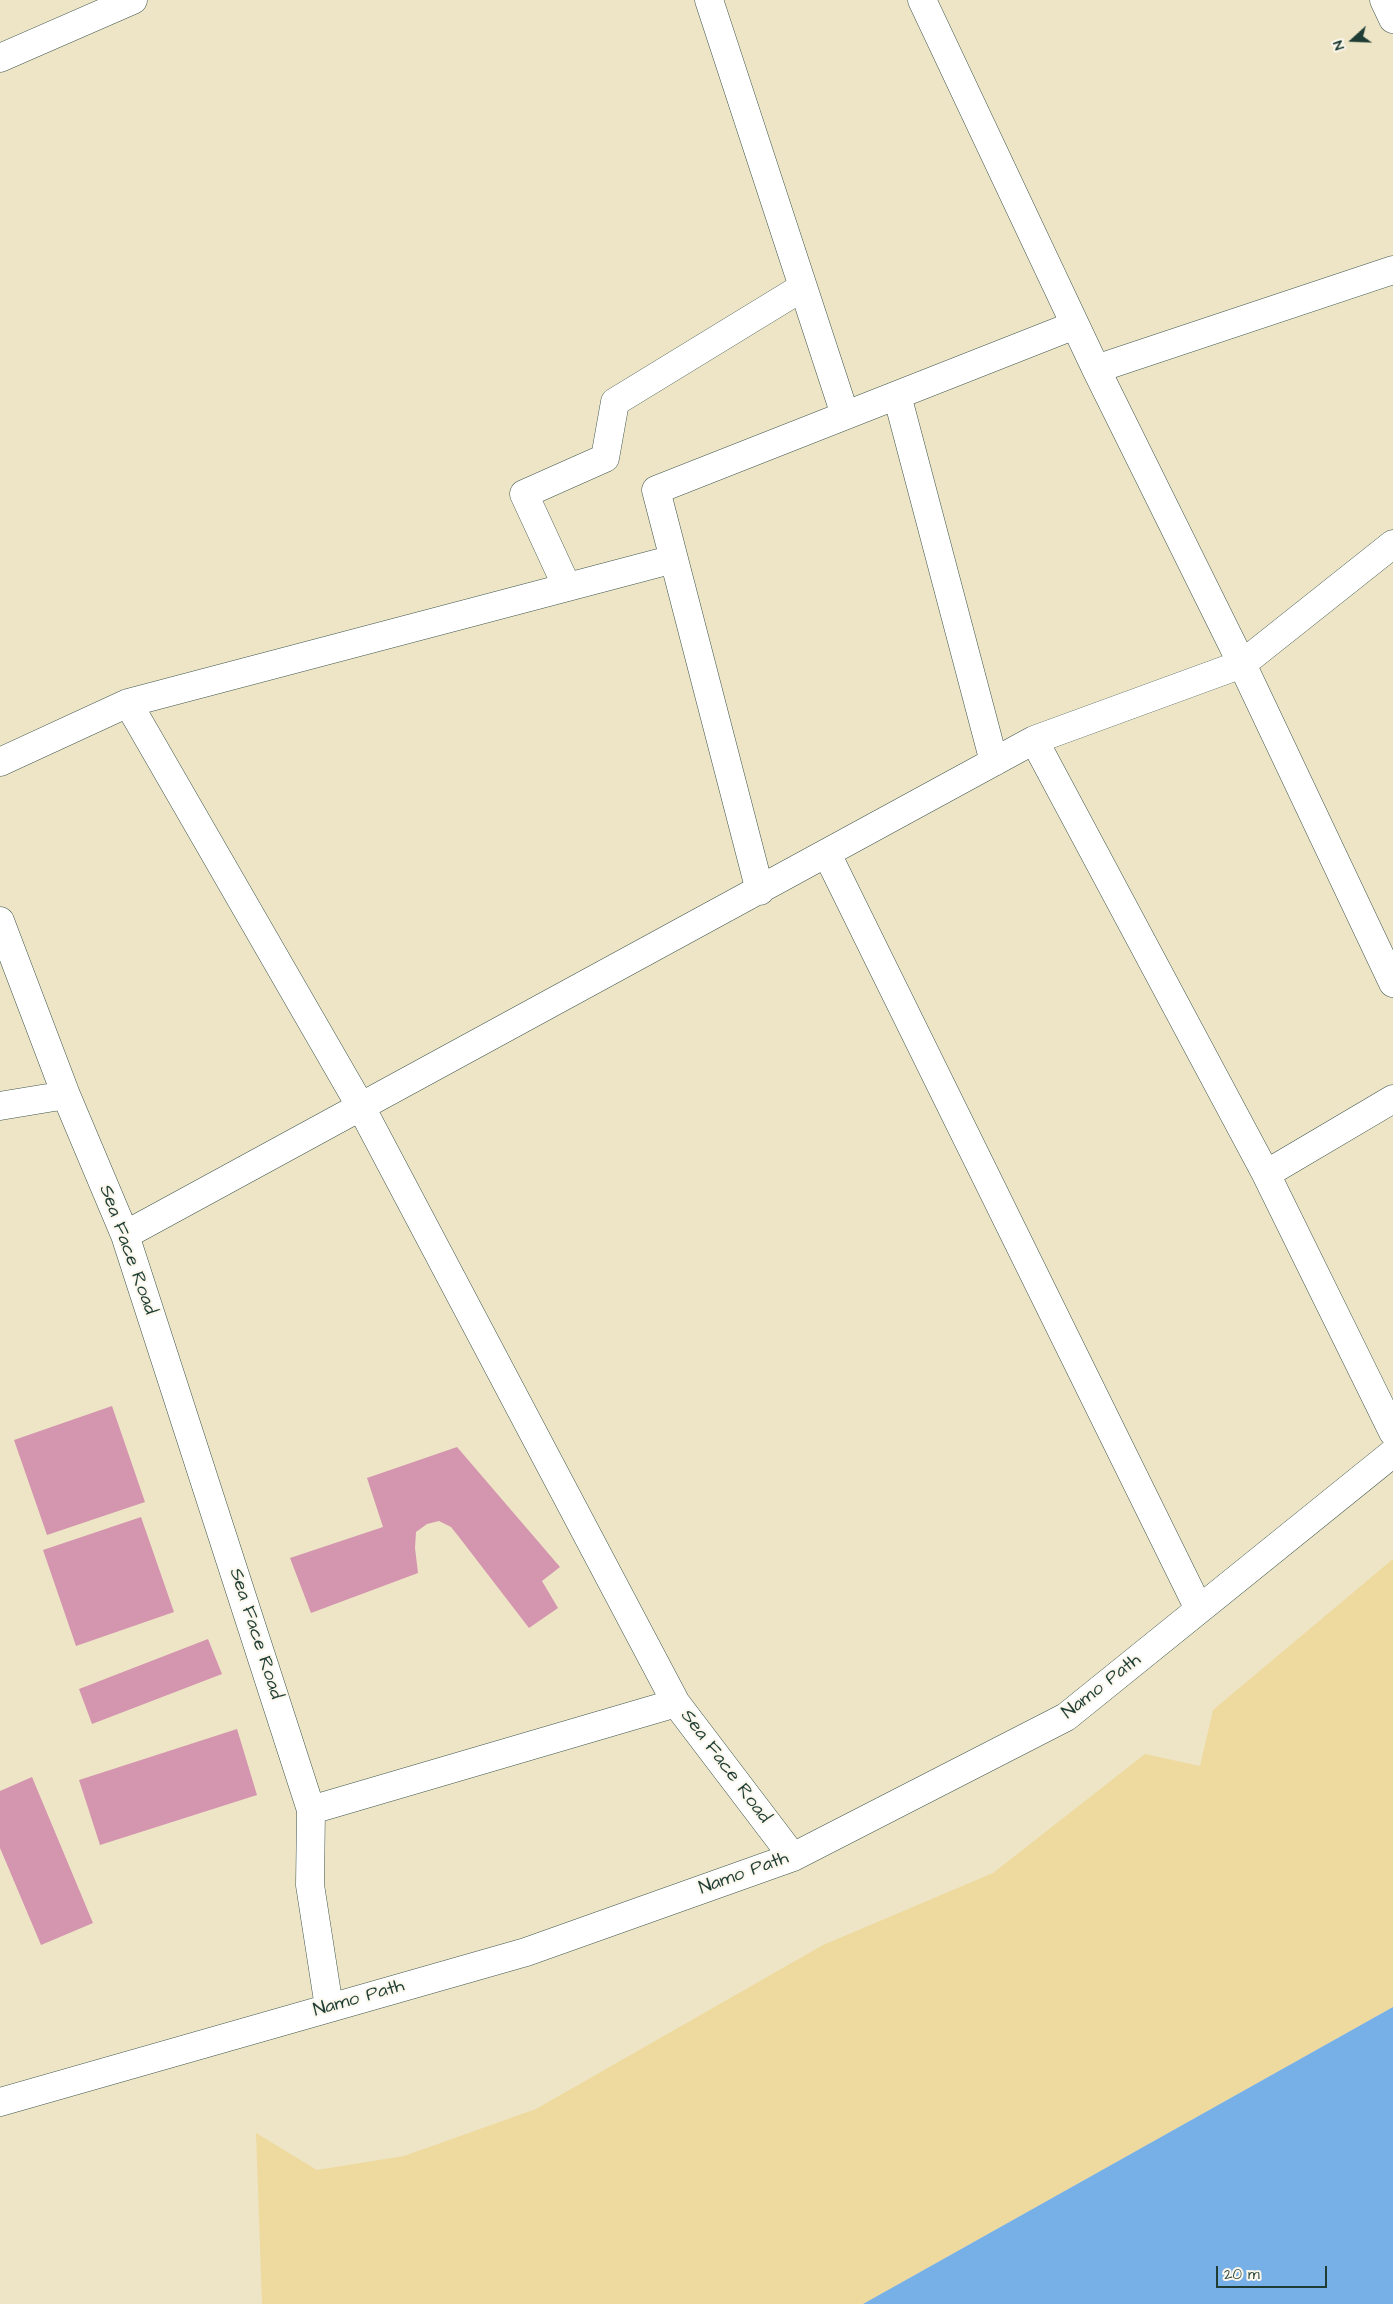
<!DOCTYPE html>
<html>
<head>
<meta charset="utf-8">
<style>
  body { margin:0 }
  #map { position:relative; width:1393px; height:2304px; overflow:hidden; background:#eee5c7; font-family:"Architects Daughter",sans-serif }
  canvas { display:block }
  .north { position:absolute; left:1328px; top:15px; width:50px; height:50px; -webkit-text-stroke:4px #fbf7ec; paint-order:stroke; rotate:250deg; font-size:14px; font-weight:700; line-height:20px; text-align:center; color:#1f3d34 }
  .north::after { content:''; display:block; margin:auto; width:18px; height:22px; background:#1f3d34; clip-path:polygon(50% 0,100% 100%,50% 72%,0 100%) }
  .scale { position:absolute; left:1216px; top:2266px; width:111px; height:22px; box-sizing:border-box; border:2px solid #1f3d34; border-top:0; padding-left:6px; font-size:15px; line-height:18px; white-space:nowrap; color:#1f3d34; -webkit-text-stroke:4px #fbf7ec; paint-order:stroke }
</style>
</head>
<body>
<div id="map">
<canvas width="1393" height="2304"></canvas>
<div class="north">N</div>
<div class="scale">20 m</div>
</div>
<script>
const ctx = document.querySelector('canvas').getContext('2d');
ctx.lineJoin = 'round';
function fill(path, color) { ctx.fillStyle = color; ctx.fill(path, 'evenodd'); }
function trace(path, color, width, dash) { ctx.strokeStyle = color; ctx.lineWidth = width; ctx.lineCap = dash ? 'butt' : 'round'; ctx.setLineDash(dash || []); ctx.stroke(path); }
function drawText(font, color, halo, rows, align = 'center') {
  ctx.font = font + ' "Architects Daughter",sans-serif'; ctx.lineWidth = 4; ctx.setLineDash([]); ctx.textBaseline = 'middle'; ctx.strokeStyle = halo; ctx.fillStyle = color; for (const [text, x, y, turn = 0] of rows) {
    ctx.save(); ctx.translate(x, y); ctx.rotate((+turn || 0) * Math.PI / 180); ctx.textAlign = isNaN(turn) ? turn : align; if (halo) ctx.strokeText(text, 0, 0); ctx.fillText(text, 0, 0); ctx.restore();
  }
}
fill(new Path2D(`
  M1393 1559V2007L863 2304H262L256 2133 317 2170 404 2156 536 2109 823 1945 993 1873 1145 1754 1200 1766 1213 1710Z`), '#eeda9e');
fill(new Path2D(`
  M1393 2007V2304H863Z`), '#77b0e7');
fill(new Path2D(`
  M112 1406 145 1502 47 1535 14 1440Z
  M457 1447 560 1567 542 1581 558 1608 529 1628 459 1537 451 1527 439 1521 427 1524 416 1532 415 1548 418 1573 311 1613 290 1558 383 1527 367 1478Z
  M141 1517 174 1612 76 1646 43 1550Z
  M208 1639 222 1674 92 1724 79 1689Z
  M237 1729 257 1795 100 1845 79 1780Z
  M32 1777 93 1923 41 1945 0 1848V1791Z`), '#d495af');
const street = new Path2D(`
  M709 0 845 415
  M922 0 1096 369 1242 664 1393 983
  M1384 0 1393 19
  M0 58 133 0
  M1096 369 1393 270
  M897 395 994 762
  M567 587 524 494 605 458 615 402 803 287
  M128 703 361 1107 676 1703
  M1034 740 1266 1174 1393 1432
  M0 762 128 703 674 559
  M827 854 1199 1609
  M760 891 656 490 1075 325
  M0 921 66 1095 125 1235 311 1810 676 1703 793 1857
  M0 1106 66 1095
  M1266 1174 1393 1099
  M125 1235 1034 740 1242 664 1393 544
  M311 1810 310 1885 329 2007
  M0 2102 526 1952 793 1857 1066 1717 1393 1453`);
trace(street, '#3e564a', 29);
trace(street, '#fff', 28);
drawText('19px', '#1f3d34', '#fbf7ec', [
  ["Sea Face Road",127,1250,70],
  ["Sea Face Road",255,1634,72],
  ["Namo Path",1102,1687,-38],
  ["Sea Face Road",725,1767,53],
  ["Namo Path",744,1874,-20],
  ["Namo Path",359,1999,-16]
]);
</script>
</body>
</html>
